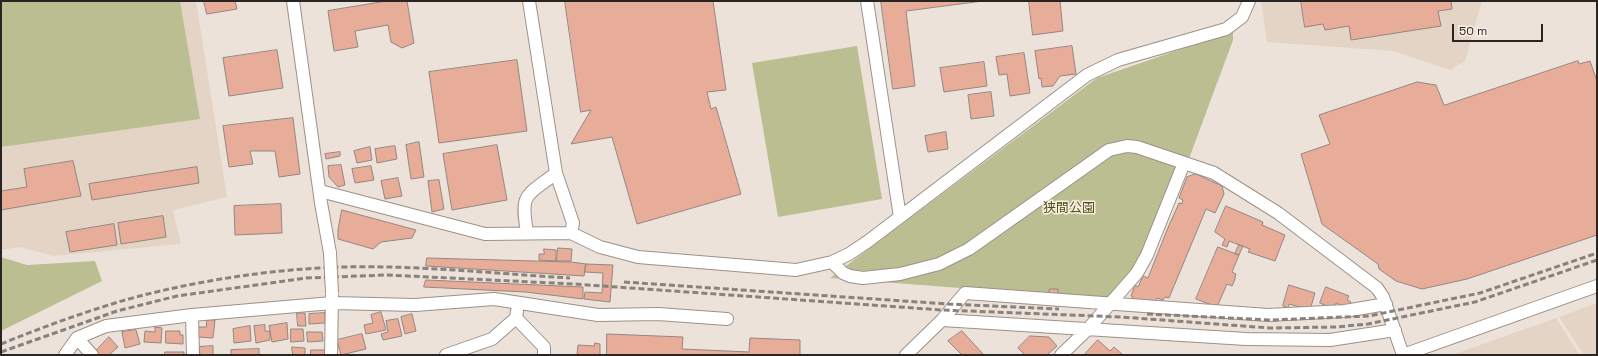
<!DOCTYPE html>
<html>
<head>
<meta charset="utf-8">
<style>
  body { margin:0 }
  #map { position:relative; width:1598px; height:356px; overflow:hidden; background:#ede2d9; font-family:"Space Grotesk",sans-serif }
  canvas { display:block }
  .frame { position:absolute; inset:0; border:2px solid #292522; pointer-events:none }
  .scale { position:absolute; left:1452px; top:24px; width:91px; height:18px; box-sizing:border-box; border:2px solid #292522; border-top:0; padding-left:5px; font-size:12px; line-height:14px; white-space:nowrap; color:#292522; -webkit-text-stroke:3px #faefe6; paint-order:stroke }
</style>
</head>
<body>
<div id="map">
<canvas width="1598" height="356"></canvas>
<div class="frame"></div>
<div class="scale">50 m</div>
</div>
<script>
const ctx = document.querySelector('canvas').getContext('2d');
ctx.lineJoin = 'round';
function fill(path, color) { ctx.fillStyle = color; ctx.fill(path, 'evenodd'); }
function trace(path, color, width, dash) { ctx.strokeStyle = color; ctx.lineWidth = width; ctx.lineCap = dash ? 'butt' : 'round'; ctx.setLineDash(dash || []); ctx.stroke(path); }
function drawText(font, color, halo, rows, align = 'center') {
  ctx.font = font + ' "Space Grotesk","Noto Sans JP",sans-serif'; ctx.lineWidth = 3; ctx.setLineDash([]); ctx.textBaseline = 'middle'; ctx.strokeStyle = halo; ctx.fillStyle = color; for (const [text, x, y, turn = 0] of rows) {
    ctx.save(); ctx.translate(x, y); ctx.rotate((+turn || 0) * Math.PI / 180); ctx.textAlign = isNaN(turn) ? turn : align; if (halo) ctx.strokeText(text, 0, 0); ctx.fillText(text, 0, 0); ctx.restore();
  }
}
fill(new Path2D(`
  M1 1H196L227 197 173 210 181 244 53 256 20 247 1 250Z
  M1261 1H1482L1465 61 1450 70 1393 51 1267 42Z
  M1597 303V355H1584L1559 317Z
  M1556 318 1580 355H1452Z`), '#e4d4c5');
fill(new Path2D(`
  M1 1H180L200 119 1 147Z
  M1233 27V40L1187 164 1130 285 1116 300 830 278 1097 78 1228 33Z
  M857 46 882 199 778 217 752 63Z
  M1 257 27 265 95 261 102 281 1 331Z`), '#bbbe90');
const building = new Path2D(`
  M204 1H235L237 9 207 14Z
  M387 1H407L414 43 402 48 391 42 388 25 355 31 358 47 334 51 328 11Z
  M565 1H713L726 90 707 92 711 109 716 107 741 194 637 224 612 137 571 144 591 110 581 112Z
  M881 1H983L906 11 915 86 893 89Z
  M1029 1H1060L1063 31 1033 35Z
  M1301 1H1451L1452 9 1438 11 1441 26 1351 40 1349 26 1325 30 1323 24 1305 27Z
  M1072 46 1076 74 1060 76 1053 86 1042 87 1041 78 1039 79 1035 51Z
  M277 50 283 88 229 96 223 58Z
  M1024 53 1030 93 1010 96 1007 74 999 75 996 57Z
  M517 60 527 131 439 143 429 72Z
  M1578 61 1579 64 1590 61 1597 81V235L1467 279 1422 289 1396 281 1379 269 1378 264 1322 224 1301 154 1330 144 1319 115 1417 82 1436 85 1444 105Z
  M984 62 987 86 944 92 940 68Z
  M991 92 994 116 971 119 968 95Z
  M293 118 300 174 279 177 275 151H250L253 164 229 167 223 126Z
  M946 132 948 149 928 152 925 136Z
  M419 142 424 177 411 179 406 145Z
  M497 145 507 200 452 210 443 154Z
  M395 146 397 159 377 163 375 149Z
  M370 147 372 160 357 163 354 151Z
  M340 152V156L326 159 325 154Z
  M73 161 81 196 1 210V191L27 187 24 169Z
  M341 165 345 185 338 187 329 177 328 166Z
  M371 166 374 180 355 183 352 169Z
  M197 167 199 183 92 200 89 184Z
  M1196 174 1222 186 1224 194 1215 213 1206 209 1169 298 1165 297 1163 300 1157 298 1154 304 1131 300 1133 297 1131 296 1135 285 1138 287 1143 276 1148 278 1167 230 1179 203 1182 204 1183 200 1179 198 1187 177Z
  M398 178 402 196 385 199 381 181Z
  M439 180 444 209 432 212 428 181Z
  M281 204 282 233 235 235 234 206Z
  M1226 206 1263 222 1262 225 1285 235 1275 261 1248 252 1250 249 1229 241 1227 247 1222 245 1225 239 1215 232Z
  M342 210 416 230 412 238 381 242 373 249 338 239V230Z
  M163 216 166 237 121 244 118 223Z
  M114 224 117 245 70 252 66 232Z
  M1239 245 1243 246 1239 255 1235 254Z
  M1218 247 1239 255 1232 272 1236 274 1234 282 1232 286 1227 284 1217 307 1196 299Z
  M558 248 572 249 571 261H557Z
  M544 249 556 250V261L539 260V254H544Z
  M427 258 571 262 586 264 584 276 426 266Z
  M586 264 613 265 610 302 584 299 585 292 602 293 603 273 585 272Z
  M426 280 583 287V299L526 292 424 287Z
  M1289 285 1315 293 1310 310 1289 304 1288 308 1283 306Z
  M1326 287 1349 296 1347 300 1351 302 1348 308 1336 303 1334 309 1320 303Z
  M1050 289H1058V294L1049 293Z
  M381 312 386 330 366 334 364 325 373 323 371 315Z
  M297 313H305L306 326H298Z
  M325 313V323L309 324V314Z
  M412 314 416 331 405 334 401 317Z
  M398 319 402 336 383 340 381 334 388 332 386 321Z
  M207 320H215L213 338 198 337V327H206Z
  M287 323 288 339 272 342 269 326Z
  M265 325V331H270V340L256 343 254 326Z
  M250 326 251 341 234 343 233 329Z
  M155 327 162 328 161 343 144 342 145 331 155 332Z
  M291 329H303L304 341 291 342Z
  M136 330 140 344 125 348 122 332Z
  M166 331H180V335H183V344L166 343Z
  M962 331 984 355H962L948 341Z
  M307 332H322L323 341 308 342Z
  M362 334 366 349 341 355 337 340Z
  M607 334 683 337 682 349 749 352 750 338 800 340V355H607Z
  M1030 336 1049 337 1057 346 1047 355H1025L1018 348Z
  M109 337 118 347 109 355H99L96 351Z
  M1098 340 1110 351 1114 347 1123 355H1084Z
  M595 343 600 344V355H577L578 345 594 346Z
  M213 346V355H200L199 347Z
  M292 347 305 348V355H293Z
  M259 349V355H231V350Z
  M311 350H325V355H311Z
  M165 352H184V355H165Z`);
fill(building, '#e7ad99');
trace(building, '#938682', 1);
const minor = new Path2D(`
  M293 1 321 203 330 253
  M529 1 556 173 573 223 571 233
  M867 1 900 217
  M320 191 485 234 571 233 600 247 638 257 796 270 832 262 849 254 867 242 1087 75 1118 60 1226 29 1242 17 1249 1
  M527 232C520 192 526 197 556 173
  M832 262 843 273 850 276 863 278 900 274 939 264 969 249 1109 150 1127 146 1137 147 1214 173 1278 213 1377 288 1383 297 1403 355
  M517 311 516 318 544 347V355
  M192 315 193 355
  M942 320 1246 339 1330 340 1395 330
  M77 338 92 355
  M65 355 77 338 106 326 192 315 332 303 415 305 494 299 598 315 658 314 727 319
  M331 355 332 296
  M446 355 492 339 516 318
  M906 355 942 320 965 293 1268 315 1345 311 1386 304
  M1061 355 1088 329 1137 273 1147 255 1184 163
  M1403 355 1597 286`);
trace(minor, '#9b9189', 14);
trace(minor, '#fff', 12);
trace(new Path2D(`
  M624 282 948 304 1059 309
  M1147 314 1271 320 1369 316 1480 293 1597 253
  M1 344C38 329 76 315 115 303 171 286 246 273 305 269 393 262 483 273 570 278
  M1 352 117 311 177 296 306 278 387 275 574 284 942 310 1121 317 1270 328 1336 327 1368 324 1475 302 1597 260`), '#89827c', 3, [6, 3]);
const minorBridge = new Path2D(`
  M330 253 332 293`);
trace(minorBridge, '#9b9189', 14, []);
trace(minorBridge, '#fff', 12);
drawText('13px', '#505111', '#faefe6', [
  ["狭間公園",1069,208]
]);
</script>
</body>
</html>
